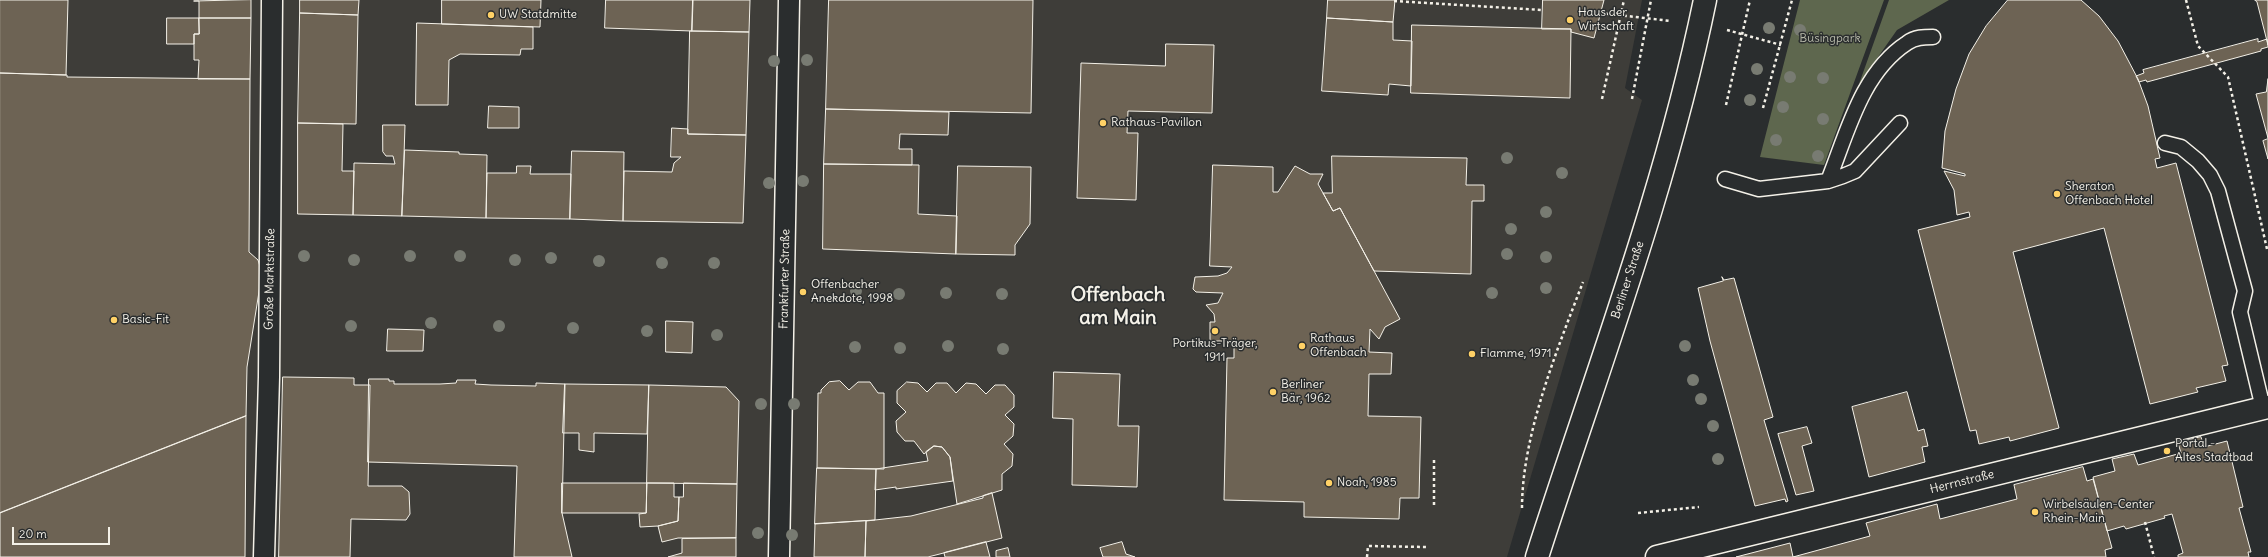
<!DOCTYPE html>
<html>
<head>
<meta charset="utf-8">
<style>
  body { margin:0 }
  #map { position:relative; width:2268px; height:557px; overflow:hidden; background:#2a2d2e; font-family:Delius,sans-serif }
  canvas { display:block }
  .scale { position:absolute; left:12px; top:527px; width:98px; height:18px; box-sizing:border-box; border:2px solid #f4f1e8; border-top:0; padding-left:5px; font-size:12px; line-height:14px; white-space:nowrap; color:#f4f1e8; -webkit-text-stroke:3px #2a2d2e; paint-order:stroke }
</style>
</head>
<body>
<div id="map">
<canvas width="2268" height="557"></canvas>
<div class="scale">20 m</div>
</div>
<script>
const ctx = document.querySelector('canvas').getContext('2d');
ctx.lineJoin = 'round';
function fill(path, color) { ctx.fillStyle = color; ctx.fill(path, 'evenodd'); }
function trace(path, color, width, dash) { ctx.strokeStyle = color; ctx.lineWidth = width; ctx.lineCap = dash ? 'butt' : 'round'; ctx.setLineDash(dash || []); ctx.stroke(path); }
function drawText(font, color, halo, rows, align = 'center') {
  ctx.font = font + ' Delius,sans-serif'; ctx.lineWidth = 3; ctx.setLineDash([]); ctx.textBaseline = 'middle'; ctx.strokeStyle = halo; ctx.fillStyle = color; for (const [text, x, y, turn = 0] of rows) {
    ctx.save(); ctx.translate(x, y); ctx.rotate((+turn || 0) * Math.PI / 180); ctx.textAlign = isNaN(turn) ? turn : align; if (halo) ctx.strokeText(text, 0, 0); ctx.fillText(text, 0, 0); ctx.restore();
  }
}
fill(new Path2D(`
  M0 0H1642L1625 88 1642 100 1507 557H0Z`), '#3e3d39');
fill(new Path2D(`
  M1800 0H1884L1824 165 1760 157Z
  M1889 0H1949L1897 30 1859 84Z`), '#5e674e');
const building = new Path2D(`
  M0 0H68L66 75 0 73Z
  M251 0V18H199V1H194Z
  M300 0H359L358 15 300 13Z
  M442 0H541L540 27 442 24Z
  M606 0H693L692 31 605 28Z
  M693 0H750L749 32 692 31Z
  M829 0H1033L1031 113 826 109Z
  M1328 0H1395L1393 22 1327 18Z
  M1543 0H1604L1594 38 1571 32V29H1542Z
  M2008 0H2081L2099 16 2118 41 2138 79 2148 106 2160 158 2155 159 2157 168 2176 163 2228 365 2222 366 2226 381 2196 388 2198 392 2150 404 2104 228 2013 252 2059 428 2010 441 2009 437 1979 444 1976 430 1970 431 1918 230 1970 217 1969 212 1957 215 1954 190 1944 171 1965 176V174L1942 168 1945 131 1956 89 1969 54 1986 26Z
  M2255 0H2268V45L2257 2Z
  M300 13 358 15 356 124 298 123Z
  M167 18H199V34H194V44H167Z
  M199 18H251L250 79H198L199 60H194V34H199Z
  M1327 18 1393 22V40L1412 41 1411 86 1389 84 1388 95 1322 91Z
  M417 23 533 27V49H521L520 55 460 54 449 60 448 105H416Z
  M1412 25 1571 29 1570 98 1411 93Z
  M690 31 749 32 746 135 688 134Z
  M2258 39V42L2267 39 2268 47 2261 49V51L2147 82 2146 80 2139 82 2136 76 2144 73 2143 70Z
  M1166 44 1214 45 1212 113 1128 111 1127 133H1138L1136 200 1077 198 1081 63 1165 66Z
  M0 73 67 75V77L250 79 249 252 258 260 262 273 247 367 246 416 0 513Z
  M2268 79V138L2256 94 2266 92Z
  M489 106 519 107V128H488Z
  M826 109 949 112 948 135 900 134 899 149H912V165L824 164Z
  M298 123 343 124 342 171H354L353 215 298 214Z
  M383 125H405L402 216 353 215 354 163 395 164 393 156H386L383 152Z
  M672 128 688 129V134L746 135 743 223 623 221 624 171 672 172 674 163 681 157H671Z
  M2268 139V159L2263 141Z
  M405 150 459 152V154L487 155 486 218 402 216Z
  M572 151 624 152 623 221 570 219Z
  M1332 156 1467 158 1466 185H1484V201H1472L1471 274 1374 271 1340 208 1333 211 1323 193H1332Z
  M824 164 919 165 918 214 957 216 956 254 823 249Z
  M1213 165 1273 167V192H1278L1295 166 1310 174H1323L1318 184 1333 211 1340 208 1400 319 1385 327 1379 339 1370 329 1369 352 1392 353 1391 374H1369L1368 416 1421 417 1419 498H1400L1399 519 1304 517V502L1224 500 1227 358H1234V341H1210V322H1215L1214 314 1206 305 1218 303 1223 293 1196 292 1193 289 1195 277 1218 276 1227 273 1232 267 1210 266Z
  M517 166H531L530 174H571L570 219 486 218 487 173H516Z
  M958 166 1031 167 1030 224 1015 245V255L956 254Z
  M1722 277 1724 280 1734 278 1773 417 1764 420 1788 501 1786 502 1785 499 1755 506 1710 341 1698 288 1723 281Z
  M666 321 693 322 692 353 666 352Z
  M388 329 424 330 423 351H387Z
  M1054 372 1120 374 1118 426H1139L1137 487 1072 485 1073 419 1053 418Z
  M283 377 354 378V385H370L368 486H402L409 492 410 514 406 520 351 519 350 557H279Z
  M369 379H389V381H394V384H440L456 383 457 380H476L475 384 491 385 536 386V383L565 384 562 513 572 557H514L517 466 368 462Z
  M840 381 849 390 858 382H870L878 393H884V469L817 468 818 393H821V390L829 382Z
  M907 382 918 383 927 392 936 383H947L956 393 966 383 976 384 986 394 995 385H1005L1014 395V407L1005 415 1014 424 1013 436 1004 444 1013 454 1012 466 1002 474V490L957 504 950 457 942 447 934 446 924 454 914 441H905L897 432 896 421 906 412 897 403V391Z
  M565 384 649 385 647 434 594 433V452L579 450V433H563Z
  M649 385 726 387 739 401 737 484 647 483Z
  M1907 392 1918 431 1924 429 1928 446 1922 447 1925 462 1869 477 1852 407Z
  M246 416 245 557H0V513Z
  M1807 427 1812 443 1802 446 1814 491 1796 495 1778 434Z
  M2201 437 2204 447 2227 441 2243 507 2239 508 2251 552H2248L2249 557H2178V555L2183 553 2172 514 2164 516 2165 518 2126 529 2124 526 2107 531 2093 477 2115 471 2112 459 2134 454 2138 465 2181 453 2178 443Z
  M934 446 942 447 950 457 953 481 896 489V487L875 490 876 469 928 461 926 452Z
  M2083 467 2087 481 2093 479 2112 548 2105 550 2106 557H1736L1790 543 1793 557 1870 536 1866 523 1937 504 1940 519 2017 499 2014 485Z
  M817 468 876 469 875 520 815 524Z
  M562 483H647L646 513H562Z
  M647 483H674V497H679L678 521 658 526 640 527 639 514 646 513Z
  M684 483 737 484 736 538H678L662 542 658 526 678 521 679 497H683Z
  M992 493 1002 538 928 557H865L866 521 911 516 983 498V496Z
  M866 521 865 557H814L815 524Z
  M736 538V557H668L682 553V539Z
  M986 542 990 557H945L944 553Z
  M1122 542 1126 554 1135 557H1103L1100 548Z
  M1008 548 1010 557H996V551Z`);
fill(building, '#6d6354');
trace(building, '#f4f1e8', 1);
const service = new Path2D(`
  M2165 143 2181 147 2198 161 2210 175 2218 191 2245 291 2240 312 2263 408
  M1725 179 1759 189 1828 181 1843 176 1855 171 1900 123
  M1828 181C1847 134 1861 73 1907 43 1915 37 1924 37 1933 37`);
const pedestrian = new Path2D(`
  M264 557 269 377 272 0
  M779 557 789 0`);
const minor = new Path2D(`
  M1657 557 2268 407`);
const secondary = new Path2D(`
  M1537 557C1596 373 1666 190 1705 0`);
trace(service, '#f4f1e8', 17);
trace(pedestrian, '#f4f1e8', 23);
trace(minor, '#f4f1e8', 25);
trace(secondary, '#f4f1e8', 25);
trace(new Path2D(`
  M2186 0 2198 46 2228 77 2267 249
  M1394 1 1542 10
  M1600 13 1671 21
  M1727 30 1781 45
  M1602 99 1624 0
  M1632 99 1651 0
  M1726 105 1750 0
  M1763 108 1792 0
  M1434 505V457
  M1522 508C1522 435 1557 350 1583 282
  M1638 513 1699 507
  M2145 522 2154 557
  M1367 557 1368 546 1426 547`), '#f4f1e8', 2.5, [3, 3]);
trace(service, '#2a2d2e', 14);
trace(pedestrian, '#2a2d2e', 20);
trace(minor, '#2a2d2e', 22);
trace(secondary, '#2a2d2e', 22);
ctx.fillStyle = '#787b72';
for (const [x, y] of [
  [1769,28],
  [1800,30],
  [807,60],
  [774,61],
  [1757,69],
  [1790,77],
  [1823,78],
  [1750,100],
  [1783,107],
  [1823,119],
  [1776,140],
  [1818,156],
  [1507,158],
  [1562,173],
  [803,181],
  [769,183],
  [1546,212],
  [1511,229],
  [1507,254],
  [304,256],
  [410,256],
  [460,256],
  [1546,257],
  [551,258],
  [354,260],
  [515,260],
  [599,261],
  [662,263],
  [714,263],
  [1546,288],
  [856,291],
  [946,293],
  [1492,293],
  [899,294],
  [1002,294],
  [431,323],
  [351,326],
  [499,326],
  [573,328],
  [647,331],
  [717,335],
  [948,346],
  [1685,346],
  [855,347],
  [900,348],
  [1003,349],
  [1693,380],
  [1701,399],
  [761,404],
  [794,404],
  [1713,426],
  [1718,459],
  [758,533],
  [792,535]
]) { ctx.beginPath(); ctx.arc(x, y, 6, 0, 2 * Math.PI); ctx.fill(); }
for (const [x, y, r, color] of [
  [491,15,4,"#ffd166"],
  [1570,20,4,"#ffd166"],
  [1103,123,4,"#ffd166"],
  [2057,194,4,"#ffd166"],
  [803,292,4,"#ffd166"],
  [114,320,4,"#ffd166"],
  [1215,331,4,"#ffd166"],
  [1302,346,4,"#ffd166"],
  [1472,354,4,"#ffd166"],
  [1273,392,4,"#ffd166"],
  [2167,451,4,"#ffd166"],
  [1329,483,4,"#ffd166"],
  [2035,512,4,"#ffd166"]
]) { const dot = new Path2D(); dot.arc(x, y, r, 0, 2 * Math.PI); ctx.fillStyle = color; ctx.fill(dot); trace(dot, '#2a2d2e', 1.5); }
drawText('12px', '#f4f1e8', '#2a2d2e', [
  ["Haus der",1578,13],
  ["Wirtschaft",1578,27],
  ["UW Statdmitte",499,15],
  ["Rathaus-Pavillon",1111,123],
  ["Sheraton",2065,187],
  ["Offenbach Hotel",2065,201],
  ["Offenbacher",811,285],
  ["Anekdote, 1998",811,299],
  ["Basic-Fit",122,320],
  ["Rathaus",1310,339],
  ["Offenbach",1310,353],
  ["Portikus-Träger,",1215,344,"center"],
  ["1911",1215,358,"center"],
  ["Flamme, 1971",1480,354],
  ["Berliner",1281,385],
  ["Bär, 1962",1281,399],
  ["Portal -",2175,444],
  ["Altes Stadtbad",2175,458],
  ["Noah, 1985",1337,483],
  ["Wirbelsäulen-Center",2043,505],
  ["Rhein-Main",2043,519]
], 'left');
drawText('12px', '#b8baaa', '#2a2d2e', [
  ["Büsingpark",1830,39]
]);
drawText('12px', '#f4f1e8', '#2a2d2e', [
  ["Große Marktstraße",270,279,-89],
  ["Frankfurter Straße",785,279,-89],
  ["Berliner Straße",1628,280,-72],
  ["Herrnstraße",1962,482,-14]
]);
drawText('bold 20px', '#f4f1e8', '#2a2d2e', [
  ["Offenbach",1118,295],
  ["am Main",1118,318]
]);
</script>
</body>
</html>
